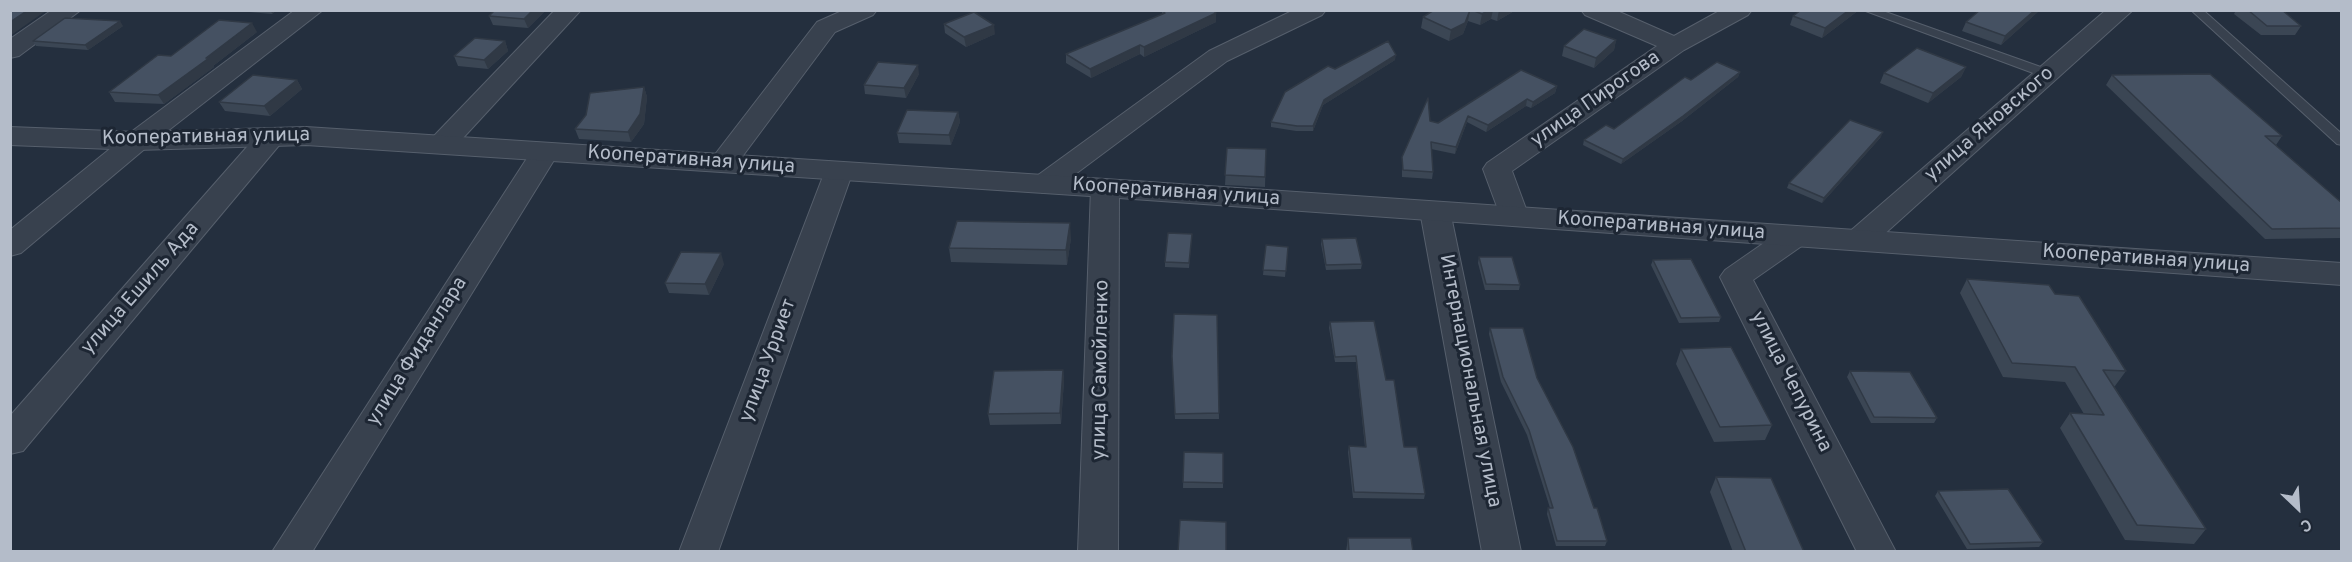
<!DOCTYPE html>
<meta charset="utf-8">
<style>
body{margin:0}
#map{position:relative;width:2352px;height:562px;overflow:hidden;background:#242f3e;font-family:Overpass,sans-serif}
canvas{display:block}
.frame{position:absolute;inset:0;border:12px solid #b4bcc9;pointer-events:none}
.north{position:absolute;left:2268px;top:478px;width:60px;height:60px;-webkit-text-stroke:4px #1d2633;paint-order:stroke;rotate:155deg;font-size:16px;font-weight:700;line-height:24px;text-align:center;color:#b4bcc9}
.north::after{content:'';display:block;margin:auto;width:21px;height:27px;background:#b4bcc9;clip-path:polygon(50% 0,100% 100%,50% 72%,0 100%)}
</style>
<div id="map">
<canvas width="2352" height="562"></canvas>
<div class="frame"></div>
<div class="north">С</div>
</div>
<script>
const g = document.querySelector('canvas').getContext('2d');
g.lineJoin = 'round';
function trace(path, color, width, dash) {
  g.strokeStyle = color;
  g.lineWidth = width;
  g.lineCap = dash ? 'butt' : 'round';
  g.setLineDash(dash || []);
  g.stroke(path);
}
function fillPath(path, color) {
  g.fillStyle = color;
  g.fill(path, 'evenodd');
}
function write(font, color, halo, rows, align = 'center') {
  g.font = font + ' Overpass,sans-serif';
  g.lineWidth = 6;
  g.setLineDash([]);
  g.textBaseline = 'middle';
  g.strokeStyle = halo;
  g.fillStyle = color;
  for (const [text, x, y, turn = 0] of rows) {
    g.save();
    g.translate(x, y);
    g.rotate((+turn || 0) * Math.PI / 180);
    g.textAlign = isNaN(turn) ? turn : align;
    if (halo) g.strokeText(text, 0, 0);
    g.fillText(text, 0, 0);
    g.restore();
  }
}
const service = new Path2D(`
 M1863 10H1880L2052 71 2054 74 2052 77H2044Z
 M2191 10H2203L2342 134V145L2337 144Z`);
const minor = new Path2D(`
 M52 10H81L19 56 10 58V39Z
 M295 10H323L147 147 21 253 10 256V230L127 135Z
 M555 10H581L451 151 441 153 431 151 427 145 431 139Z
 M844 10H877L873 15 835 32 733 169 723 171 713 169 709 163 713 157 817 22Z
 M1294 10H1326L1322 15 1227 61 1054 190 1044 193 1034 190 1030 184 1034 178 1209 51Z
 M1581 10H1615L1674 36 1721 10H1752L1748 15 1684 50 1512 171 1529 217 1525 223 1514 226 1503 223 1483 169 1487 163 1657 46 1585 15Z
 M2106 10H2133L1870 247 1859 250 1848 247 1844 240 1848 233Z
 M271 129 281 131 285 137 281 143 23 451 10 454V416L261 131Z
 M545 144 555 146 559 152 312 552H272L531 152 535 146Z
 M839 162 849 165 853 171 718 552H679L825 171 829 165Z
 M1105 179 1115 182 1119 188 1118 552H1078L1091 188 1095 182Z
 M1435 202 1445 205 1450 211 1521 552H1482L1420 211 1425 205Z
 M1795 226 1806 229 1810 236 1806 243 1753 280 1896 552H1857L1720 277 1725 270 1784 229Z`);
const tertiary = new Path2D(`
 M10 127 137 132 306 127 1105 179 2342 263V285L1105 197 306 145 137 150 10 145Z`);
trace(service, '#565f6c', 2);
trace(minor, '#565f6c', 2);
trace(tertiary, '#565f6c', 2);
fillPath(service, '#38414e');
fillPath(minor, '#38414e');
fillPath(tertiary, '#38414e');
fillPath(new Path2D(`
 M226 10H277L272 14Z
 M495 10H546L528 28 493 25 489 16Z
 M1434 10H1516L1497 21 1491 19 1480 25 1468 21 1463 34 1449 41 1421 28 1423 17Z
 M1859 10 1822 38 1790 25 1793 16Z
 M1980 10H2040L2001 45 1962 31 1966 22Z
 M2236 10H2282L2301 26 2295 35H2261L2234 14Z
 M1162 11 1216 22 1144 57 1140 54 1091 78 1066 63V54L1162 14Z
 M944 24 995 34 966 47 945 33Z
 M123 26 88 50 36 46 33 41Z
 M257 32 213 66 214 67 164 104 115 102 109 92 171 56Z
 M1616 40 1614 50 1594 68 1562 56 1564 46Z
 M505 41 508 51 488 69 458 66 454 56Z
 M1395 60 1323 105 1313 131H1296L1271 127V122L1335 69Z
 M1966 67 1961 77 1928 103 1880 83 1884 73Z
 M1740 72 1738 77 1682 121 1621 164 1583 145 1584 140 1614 129 1691 80Z
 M919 74 906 98 865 94 864 85Z
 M2112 75 2282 136 2276 145 2342 203V238L2265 239 2106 85Z
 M297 80 302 89 270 116 225 111 219 102Z
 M1557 86 1555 93 1531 108 1526 106 1486 132 1467 122 1455 154 1431 149 1433 172 1432 179 1402 177V157L1430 121 1438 123Z
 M644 87 647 97 644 124 631 142 579 139 575 129Z
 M958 112 960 122 951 145 899 143 897 133Z
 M1881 137 1822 203 1787 188 1789 183Z
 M1227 148 1266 149 1265 187 1225 185Z
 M1192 234 1189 268 1165 267V262Z
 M1071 238 1067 265 951 262 949 248Z
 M1322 239 1362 264 1361 269 1326 270 1321 244Z
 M1266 245 1288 247 1285 277 1263 275Z
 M1479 257 1520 285 1519 290H1485L1478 263Z
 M1653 260 1721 317 1719 322 1679 323 1651 265Z
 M724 264 709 295 669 293 665 283Z
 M1967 279 2055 294 2126 371 2115 386H2114L2206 529 2194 544 2125 540 2060 428 2070 413 2084 414 2065 382 2003 377 1960 293Z
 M1217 315 1219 419H1175L1172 362Z
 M1330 322 1386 380 1404 447 1425 494 1424 499 1353 498 1348 452 1349 446 1365 447 1356 362H1335L1329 328Z
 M1490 328 1537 378 1594 508 1607 541 1605 546H1556L1547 514 1548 508H1550L1527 435 1501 382 1489 334Z
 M1681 349 1772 425 1765 440 1714 442 1676 364Z
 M1063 370 1064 380 1061 424 990 425 988 414Z
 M1850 371 1937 418 1934 423H1871L1847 377Z
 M1184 452 1223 453V488H1183Z
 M1716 477 1804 552H1733L1710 492Z
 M1938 491 2043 542 2039 547 1967 549 1935 496Z
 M1348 538 1413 552H1346Z`), '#3b4654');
fillPath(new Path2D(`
 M28 10H47L10 36V22Z
 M271 10H277L272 14Z
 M533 10H546L528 28 524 19Z
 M1470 10 1468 21 1463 34 1449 41 1451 30Z
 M1488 10H1493L1491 19 1480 25 1482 14Z
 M1499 10H1516L1497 21Z
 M1849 10H1859L1822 38 1825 28Z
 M2035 10H2040L2001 45 2005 36Z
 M1216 13V22L1144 57V47Z
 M120 21 123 26 88 50 85 45Z
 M252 23 257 32 213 66 214 67 164 104 158 95Z
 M994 25 995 34 966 47 964 37Z
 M1616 40 1614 50 1594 68 1596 58Z
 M505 41 508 51 488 69 484 60Z
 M1140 45V54L1091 78 1090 69Z
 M1396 55 1395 60 1323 105 1313 131V126L1324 100Z
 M918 65 919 74 906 98 904 88Z
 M1966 67 1961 77 1928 103 1933 93Z
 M1740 72 1738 77 1682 121 1621 164 1623 159Z
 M297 80 302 89 270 116 264 106Z
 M1557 86 1555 93 1531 108 1533 102Z
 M644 87 647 97 644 124 631 142 628 132Z
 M1527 99 1526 106 1486 132 1488 125Z
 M958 112 960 122 951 145 949 135Z
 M1468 116 1467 122 1455 154 1456 147Z
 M1883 132 1881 137 1822 203 1824 198Z
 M1070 223 1071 238 1067 265 1066 250Z
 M721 253 724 264 709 295 705 284Z
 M1063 370 1064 380 1061 424 1060 413Z`), '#303945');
const building = new Path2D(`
 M10 10H28L10 22Z
 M495 10H533L524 19 489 16Z
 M1163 10H1212L1216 13 1144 47 1140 45 1090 69 1066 54 1165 13 1162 11Z
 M1434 10H1470L1465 23 1451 30 1423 17Z
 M1472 10H1488L1482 14Z
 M1801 10H1849L1825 28 1793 16Z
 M1980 10H2035L2005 36 1966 22Z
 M2248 10H2282L2301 26H2267Z
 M974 12 994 25 964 37 944 24Z
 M65 18 120 21 85 45 33 41Z
 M219 20 252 23 206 58H209L158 95 109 92 158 55 171 56Z
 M1584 29 1616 40 1596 58 1564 46Z
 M475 38 505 41 484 60 454 56Z
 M1388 41 1396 55 1324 100 1313 126H1297L1271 122 1285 92 1328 66 1335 69Z
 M1917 48 1966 67 1933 93 1884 73Z
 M878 62 918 65 904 88 864 85Z
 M1717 62 1740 72 1683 116 1623 159 1584 140 1606 125 1614 129 1685 77 1691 80Z
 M1521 70 1557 86 1533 102 1527 99 1488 125 1468 116 1456 147 1431 142 1433 172 1403 170 1402 157 1428 98 1430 121 1438 123Z
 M2210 74 2282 136H2265L2342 203V228L2272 229 2112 75Z
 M253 75 297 80 264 106 219 102Z
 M644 87 640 114 628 132 575 129 586 115 590 93Z
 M907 110 958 112 949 135 897 133Z
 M1850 120 1883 132 1824 198 1789 183Z
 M1227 148 1266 149 1265 177 1225 175Z
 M957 221 1070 223 1066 250 949 248Z
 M1168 233 1192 234 1189 263 1165 262Z
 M1356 238 1362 264 1326 265 1322 239Z
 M1266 245 1288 247 1286 271 1263 270Z
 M681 252 721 253 705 284 665 283Z
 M1479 257H1512L1520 285 1486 284Z
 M1691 259 1721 317 1681 318 1653 260Z
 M1967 279 2049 285 2055 294 2079 296 2126 371 2103 370 2206 529 2137 525 2070 413 2104 415 2075 367 2012 363Z
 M1174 314 1217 315 1219 413 1175 414 1172 356Z
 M1374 321 1386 380H1394L1404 447H1417L1425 494 1354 492 1349 446 1366 447 1356 356 1335 357 1330 322Z
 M1490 328H1523L1537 378 1573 447 1594 508H1597L1607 541H1557L1548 508H1553L1529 430 1503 377Z
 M1731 347 1772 425 1720 427 1681 349Z
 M1063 370 1060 413 988 414 994 371Z
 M1850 371 1910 372 1937 418 1874 417Z
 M1184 452 1223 453V483L1183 482Z
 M1716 477 1771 478 1804 552H1746Z
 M2008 489 2043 542 1970 544 1938 491Z
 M1180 520 1226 522V552H1178Z
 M1348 538H1411L1413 552H1349Z`);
fillPath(building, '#455162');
trace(building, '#303945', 1.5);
write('20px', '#b4bcc9', '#1d2633', [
 ["улица Пирогова",1596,100,-35],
 ["улица Яновского",1990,125,-41],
 ["Кооперативная улица",206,138,-1],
 ["Кооперативная улица",691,161,4],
 ["Кооперативная улица",1176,193,4],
 ["Кооперативная улица",1661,227,4],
 ["Кооперативная улица",2146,260,4],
 ["улица Ешиль Ада",141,289,-49],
 ["улица Фиданлара",418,352,-58],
 ["улица Урриет",769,361,-70],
 ["улица Самойленко",1102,370,-89],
 ["Интернациональная улица",1469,381,79],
 ["улица Чепурина",1790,382,63]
]);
</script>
